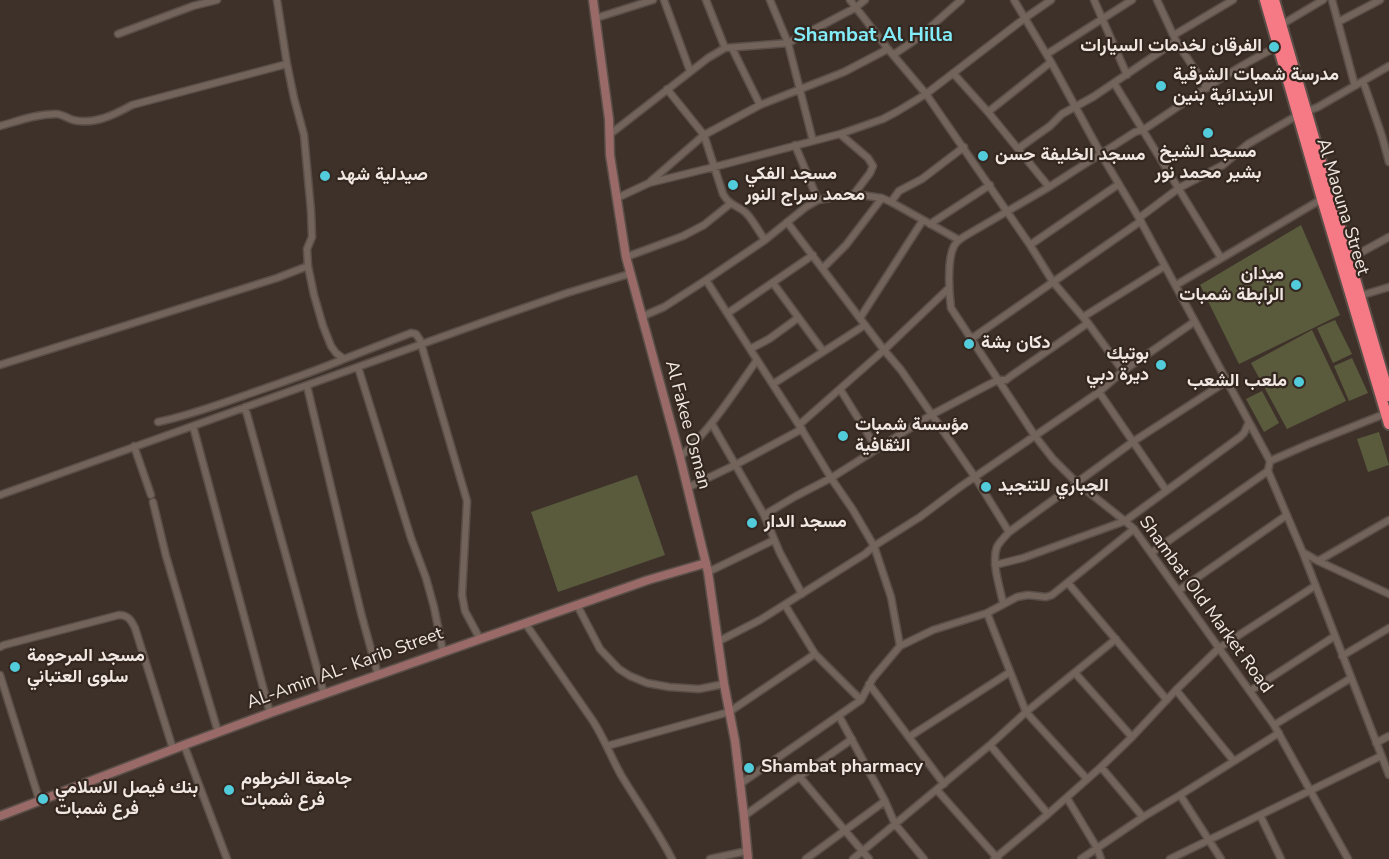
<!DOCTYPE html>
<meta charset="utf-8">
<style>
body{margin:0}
canvas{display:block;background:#3e312a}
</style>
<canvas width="1389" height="859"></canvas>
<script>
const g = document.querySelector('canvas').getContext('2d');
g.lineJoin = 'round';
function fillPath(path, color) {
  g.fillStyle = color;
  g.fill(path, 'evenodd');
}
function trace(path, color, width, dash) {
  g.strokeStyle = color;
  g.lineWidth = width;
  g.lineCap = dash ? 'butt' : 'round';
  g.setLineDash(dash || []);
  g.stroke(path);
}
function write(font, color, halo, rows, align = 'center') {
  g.font = font + ' "Nunito Sans",Vazirmatn,sans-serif';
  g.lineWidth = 4.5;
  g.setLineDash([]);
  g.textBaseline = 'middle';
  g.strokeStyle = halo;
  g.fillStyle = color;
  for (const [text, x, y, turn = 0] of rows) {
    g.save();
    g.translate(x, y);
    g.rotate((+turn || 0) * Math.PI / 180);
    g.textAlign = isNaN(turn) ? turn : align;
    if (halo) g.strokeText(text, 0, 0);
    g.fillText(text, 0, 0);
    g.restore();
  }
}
fillPath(new Path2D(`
 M1301 225 1340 315 1239 364 1200 285Z
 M1335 320 1352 354 1333 363 1317 328Z
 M1312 330 1346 401 1287 429 1251 363Z
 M1352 358 1368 393 1349 401 1334 366Z
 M1262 391 1279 423 1264 432 1246 399Z
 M1379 432 1389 465 1368 472 1357 439Z
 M637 475 665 555 558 592 531 512Z`), '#595b3c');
const street = new Path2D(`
 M277 0 287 64 294 98 304 135 311 211 312 237 307 249 308 266 314 295 323 326 331 346 336 353 344 359 411 333 416 334 420 340 467 501 462 595 465 611 480 639
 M664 0 690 71
 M706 0 725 48
 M770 0 788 43 813 141
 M850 0 888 49 926 94 1030 245 1053 282 1088 323 1123 371
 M1014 0 1051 62 1101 154 1139 218 1249 422 1244 433 1240 437 1125 521 1134 529 1151 553 1274 725 1348 859
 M1094 0 1127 75
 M1157 0 1176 41 1207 88
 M1332 0 1355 86
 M596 18 653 0
 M1338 22 1380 0
 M1281 25 1323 0
 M118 34 193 6 217 0
 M1174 35 1233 0
 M732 48 760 105
 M1047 54 1132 0
 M893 55 918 38 961 0
 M953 73 988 112 1049 187
 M1363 81 1382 136 1389 162
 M1114 83 1221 258
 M667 89 704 135 723 194C730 206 735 204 745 212 752 218 759 232 765 240
 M988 112 1051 62
 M0 126C18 121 36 114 56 114 62 114 67 118 73 120 94 125 114 115 132 105L287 64
 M840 134 868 158 873 166 870 173 854 194
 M609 135 708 58 725 48 788 43 855 8 865 0
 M795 145 818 200
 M1019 148 1050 126 1062 114 1093 97 1176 41
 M651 181 704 135 760 105 844 72 888 49
 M617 198 649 183 714 167 840 134 883 119 898 111 926 94 1025 18 1051 0
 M891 202 899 191 922 179 964 147
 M1139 218 1179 188 1223 165 1248 144 1298 115 1318 107 1389 66
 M787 222 884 350 901 370 975 477 1009 532
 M930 224 990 185
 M1030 245 1119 184
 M626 257 683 236 704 225 730 204
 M1349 259 1389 237
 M823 268 846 245 882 198
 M706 280 750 349 799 425 831 478 853 510 874 546 891 597 900 646
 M773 283 823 351
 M1176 285 1322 199
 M1359 296 1389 287
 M728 313 813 255
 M641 317 664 307 706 280 765 240 806 207 818 200 854 194 882 198 891 202 959 240
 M1083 317 1165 266
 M860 318 923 220
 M971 339 1141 221
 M750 349 769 339 798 318
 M0 365 277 278 308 266
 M358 367 411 538 426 578 434 607 443 652
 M773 384 865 325
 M307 386 361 613 378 675
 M840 389 877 449
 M1099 392 1166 490
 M245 407 324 694
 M158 422C187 416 215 406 243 396 277 384 311 373 344 359
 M1249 422 1270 461 1268 471 1303 553 1389 775
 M712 424 764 515 780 553 802 594
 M799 425 884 350 949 288
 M193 426 270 713
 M134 446 151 495
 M680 457C711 429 733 394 757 360
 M1270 461 1309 444 1387 413
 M687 488 735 465 802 429
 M0 495 489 320 567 293 629 274
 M153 502 166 556 218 732
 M764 515 796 496 831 478 931 415 986 386 998 380H1006L1011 376 1088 323
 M1125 521 1077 483 1053 459 1035 436 951 308C949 293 947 259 954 246 957 241 960 239 965 236L1049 187 1135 132 1143 130C1187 101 1231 69 1279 46
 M1151 553 1268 471
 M1304 553 1318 561 1389 520
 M1318 561 1389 594
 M995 565 1023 558 1125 521
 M708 572 774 540
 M1068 583 1167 700
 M1178 591 1287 515
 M1003 603C1000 587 991 562 997 547 1000 541 1005 537 1009 532L1134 441 1227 381
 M577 605 600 649 619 669 630 676 647 683 669 687 699 689 724 684
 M785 605 815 654 861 700
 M987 613 1026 712 1087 779
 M525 623 593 721C604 738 611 757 621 775 638 803 657 830 672 859
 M719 641 760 620 865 554 874 546 920 517 960 487 1099 392 1123 371 1194 322
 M0 647 4 645 119 615C128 615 131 620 135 628L173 749
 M1342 656 1389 628
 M1075 673 1132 737
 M0 675 40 802
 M869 684 944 784
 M1176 690 1233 760
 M1250 691 1335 636
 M839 716 885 801 895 824 924 859
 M1274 725 1351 678
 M909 737 1010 672
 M1376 743 1389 736
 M184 745 227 859
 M990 745 1048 814
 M607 746 729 712 815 654
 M1101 767 1143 817
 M799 776 869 859
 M740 784 861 700 873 678 900 646 933 630 987 613 1017 597 1028 595 1046 597 1052 595 1134 529
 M937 790 998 859
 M1180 795 1221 859
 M1067 798 1097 848 1101 859
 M1260 815 1281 859
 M744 816 852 739
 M710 859 747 851
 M806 859 885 801
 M853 859 990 745 1026 712 1116 639
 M994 859 1048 814 1101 767 1132 737 1176 690 1219 648 1315 586
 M1081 859 1143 817 1180 795 1279 733
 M1170 859 1381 756`);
const secondary = new Path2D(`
 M593 0 609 119 610 155 626 257 680 457 708 572 724 684 735 741 744 816 748 859
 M0 816 184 745 270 713 648 580 706 563`);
const highway = new Path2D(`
 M1265 0 1322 199 1389 424
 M1274 0 1389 396`);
trace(street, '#5a4f48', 9);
trace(secondary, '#5a4f48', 11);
trace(highway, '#5a4f48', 14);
trace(street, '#72635b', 6);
trace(secondary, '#996a68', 8);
trace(highway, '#f57a85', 10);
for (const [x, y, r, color] of [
 [1274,47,6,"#52cbda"],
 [1161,86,6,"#52cbda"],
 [1208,133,6,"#52cbda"],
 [983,156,6,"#52cbda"],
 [325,176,6,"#52cbda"],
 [733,185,6,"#52cbda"],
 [1296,285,6,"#52cbda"],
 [969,344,6,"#52cbda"],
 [1161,365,6,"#52cbda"],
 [1299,382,6,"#52cbda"],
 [843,436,6,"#52cbda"],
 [986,487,6,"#52cbda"],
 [752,523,6,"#52cbda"],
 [15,667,6,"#52cbda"],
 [749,768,6,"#52cbda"],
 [229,790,6,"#52cbda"],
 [43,799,6,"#52cbda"]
]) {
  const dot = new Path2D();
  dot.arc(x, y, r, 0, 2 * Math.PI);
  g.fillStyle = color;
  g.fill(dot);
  trace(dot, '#342720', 2);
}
write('bold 18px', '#f1e8e3', '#342720', [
 ["الفرقان لخدمات السيارات",1262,47,"right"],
 ["مدرسة شمبات الشرقية",1173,76],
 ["الابتدائية بنين",1173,97],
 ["مسجد الشيخ",1208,153,"center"],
 ["بشير محمد نور",1208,174,"center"],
 ["مسجد الخليفة حسن",995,156],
 ["مسجد الفكي",745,175],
 ["محمد سراج النور",745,196],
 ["صيدلية شهد",337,176],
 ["ميدان",1284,275,"right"],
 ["الرابطة شمبات",1284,296,"right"],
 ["دكان بشة",981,344],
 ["بوتيك",1149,355,"right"],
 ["ديرة دبي",1149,376,"right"],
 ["ملعب الشعب",1287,382,"right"],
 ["مؤسسة شمبات",855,426],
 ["الثقافية",855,447],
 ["الجباري للتنجيد",998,487],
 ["مسجد الدار",764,523],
 ["مسجد المرحومة",27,657],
 ["سلوى العتباني",27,678],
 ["Shambat pharmacy",761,768],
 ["جامعة الخرطوم",241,780],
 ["فرع شمبات",241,801],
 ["بنك فيصل الاسلامي",55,789],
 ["فرع شمبات",55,810]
], 'left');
write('18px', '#f1e8e3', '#342720', [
 ["Al Maouna Street",1342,207,73],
 ["Al Fakee Osman",687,425,75],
 ["Shambat Old Market Road",1205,605,54],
 ["AL-Amin AL- Karib Street",345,669,-20]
]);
write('bold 20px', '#82ecf9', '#342720', [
 ["Shambat Al Hilla",873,36]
]);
</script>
